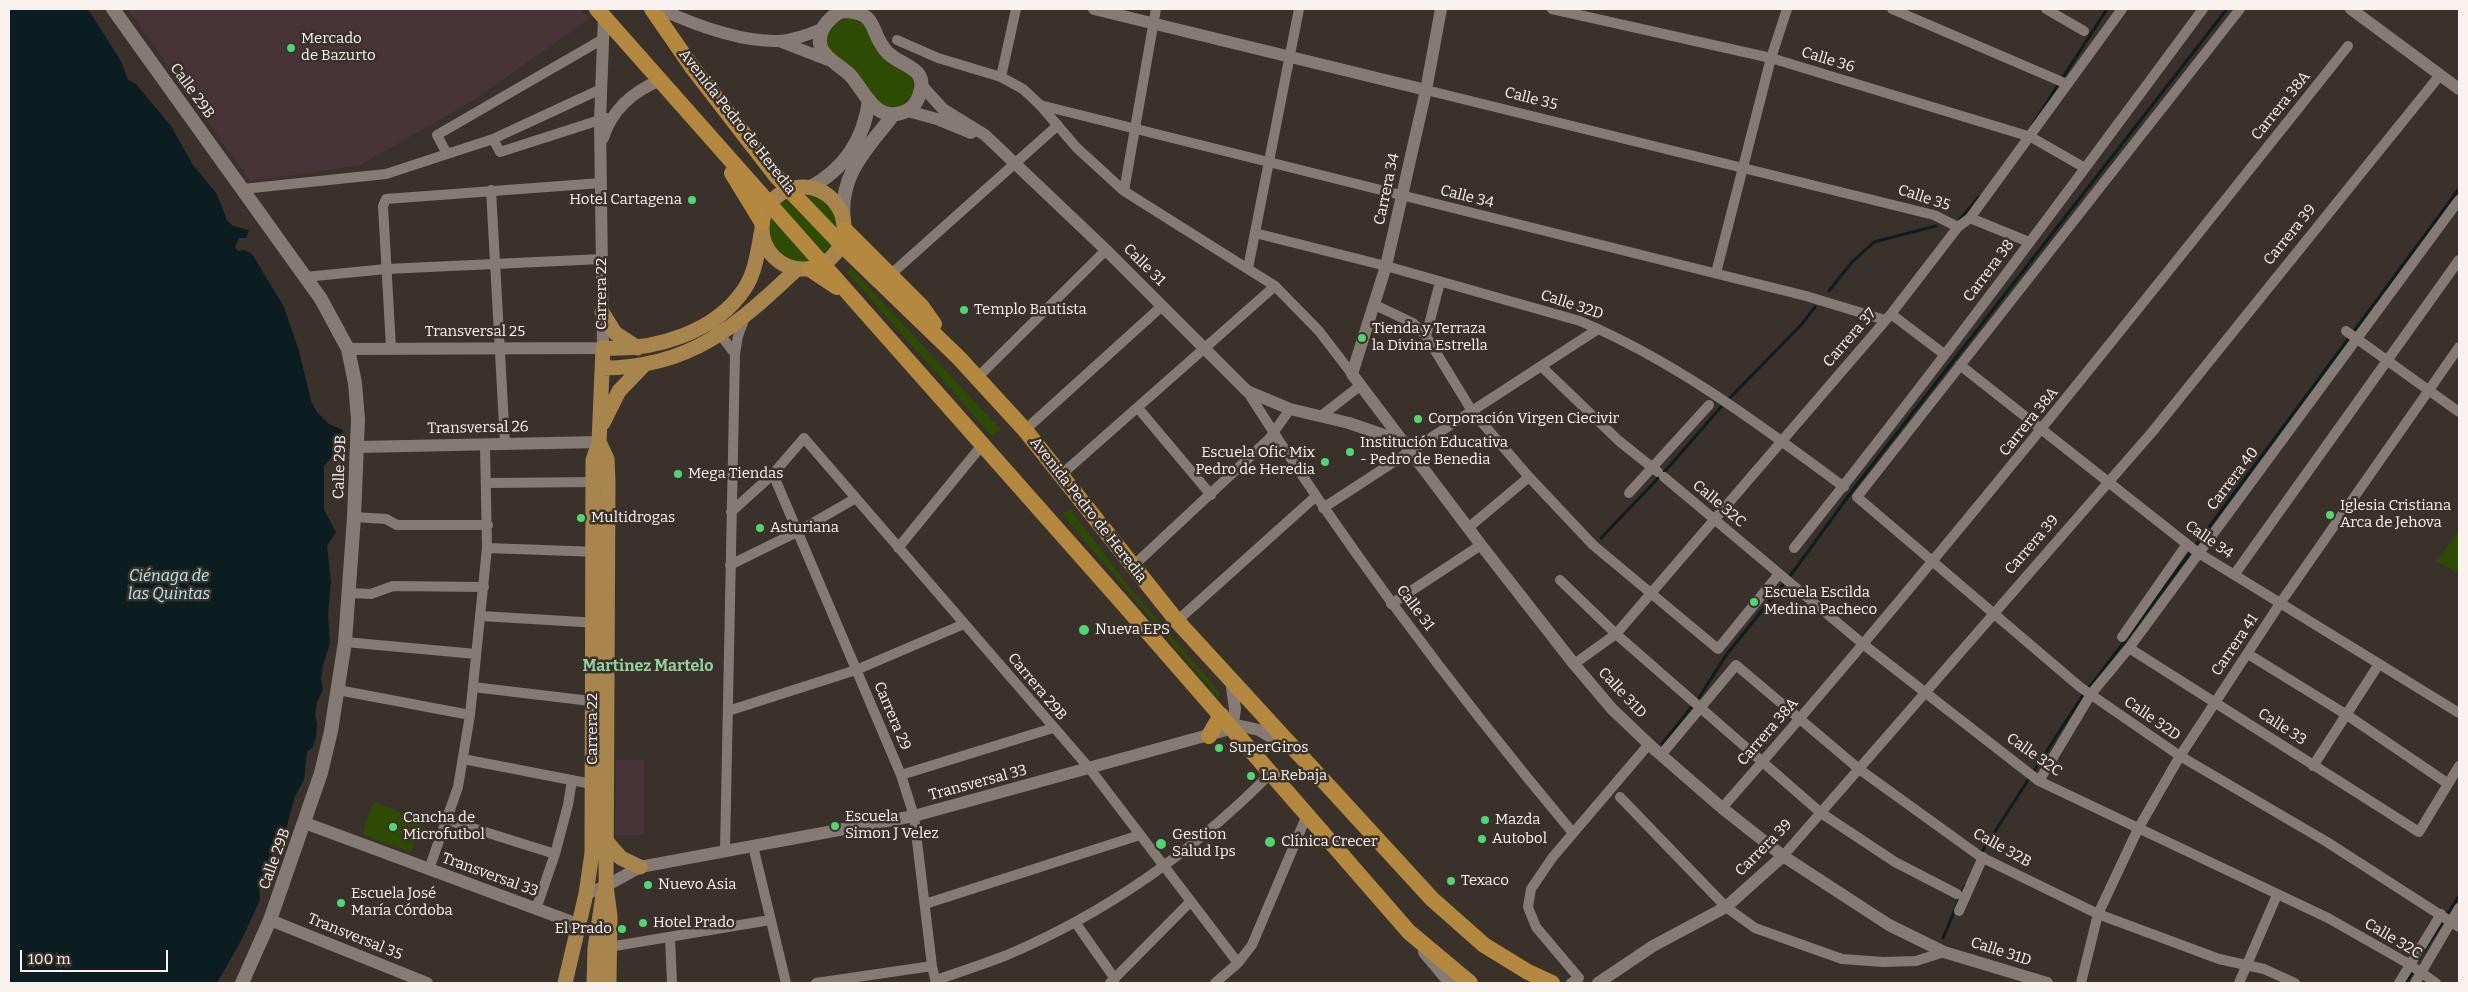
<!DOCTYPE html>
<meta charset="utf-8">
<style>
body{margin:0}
#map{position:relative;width:2468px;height:992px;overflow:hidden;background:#3a312a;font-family:Bitter,serif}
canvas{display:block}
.frame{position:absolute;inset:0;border:10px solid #f9f2ee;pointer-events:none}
.scale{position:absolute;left:20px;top:950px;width:148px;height:22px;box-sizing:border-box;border:2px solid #f9f2ee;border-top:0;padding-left:6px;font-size:15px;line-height:18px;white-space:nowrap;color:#f9f2ee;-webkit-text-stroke:4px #3a312a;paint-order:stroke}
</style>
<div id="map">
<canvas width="2468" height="992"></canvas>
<div class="frame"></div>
<div class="scale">100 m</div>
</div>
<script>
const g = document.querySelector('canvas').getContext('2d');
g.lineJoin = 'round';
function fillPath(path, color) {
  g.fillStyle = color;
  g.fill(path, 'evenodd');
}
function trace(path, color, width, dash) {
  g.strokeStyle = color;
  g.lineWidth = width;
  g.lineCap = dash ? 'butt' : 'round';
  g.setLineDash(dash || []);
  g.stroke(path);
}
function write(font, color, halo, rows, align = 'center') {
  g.font = font + ' Bitter,serif';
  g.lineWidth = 5;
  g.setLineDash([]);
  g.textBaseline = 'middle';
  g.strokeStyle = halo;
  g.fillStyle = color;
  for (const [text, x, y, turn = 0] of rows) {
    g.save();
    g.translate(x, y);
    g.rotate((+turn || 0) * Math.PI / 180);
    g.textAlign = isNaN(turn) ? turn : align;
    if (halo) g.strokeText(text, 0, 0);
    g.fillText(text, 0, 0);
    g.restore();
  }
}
fillPath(new Path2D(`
 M128 9H580L589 19 471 102 360 165 250 181Z
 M616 760H644V835H615Z`), '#483438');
fillPath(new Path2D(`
 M852 18C873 27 866 37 878 52 887 62 901 65 909 74 923 92 901 116 882 104 866 95 842 65 828 50 823 31 832 20 852 18Z
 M769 229a34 34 0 1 1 68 0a34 34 0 1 1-68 0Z
 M851 268 1000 429 992 436 847 272Z
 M1070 509 1133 592 1221 694 1218 697 1063 515Z
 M2459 530V574L2437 561Z
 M374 802 423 821 411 852 362 834Z`), '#2d4b03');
fillPath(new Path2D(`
 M9 9H88L121 61 128 80 136 84 171 126 193 165 217 194 227 220 233 226 249 230 246 238H239L235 247 238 251 245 250 252 254 284 307 299 351 311 401 317 412 329 424 343 430 342 445 324 466V510L336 532 327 546 331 582 328 613 330 643 323 666 321 679 323 690 317 702 315 715 317 724 316 736 313 747 307 752 304 780 295 796 283 841 274 850 259 887 260 900 242 939 217 983H9Z`), '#0b1d21');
trace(new Path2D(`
 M2033 124 2107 9
 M1960 219 1979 197
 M1829 291 1852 262 1874 242 1936 226
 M1601 538 1666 470 1720 408 1801 325 1815 307
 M1662 744 1698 699 1727 654 1793 572 1852 491 2227 9
 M1981 853 2081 698 2125 641 2459 189
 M1943 938 1965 886
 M2419 959 2459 896
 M2406 983 2414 969`), '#0b1d21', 3);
trace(new Path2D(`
 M1552 9 1771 58 2031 137 2085 168
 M1892 9 2067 84
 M2046 9 2084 31
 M2240 9 1857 497 2080 687 2180 756 2327 842 2459 927
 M897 40 938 58 1001 77 1023 89 1040 105 1077 148 1124 191 1275 286 1319 331 1352 374
 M1001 77 1016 9
 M1426 90 1934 215 1958 227
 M1040 105 1806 296 1885 320
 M493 139 500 152 606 118
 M447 154 437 135 603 39
 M243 189 386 174 493 139 601 89
 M491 190 505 443
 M1124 191 1156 9
 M1970 218 2029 242
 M1255 233 1386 266 1580 321C1677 362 1760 425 1844 487
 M1248 268 1299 9
 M1716 273 1771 58 1787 9
 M890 275 1058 125
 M305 277 386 269 602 259
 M1375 305 1413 323 1426 336 1472 411 1529 477 1593 545 1718 649 1779 574
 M1891 314 1944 354
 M716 329 735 354
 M2346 331 2459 412
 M1426 336 1440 282
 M391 348 383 206 386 199 601 183
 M1960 365 2197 552 2459 713
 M1542 367 1619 441 1658 472
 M977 378 1106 250
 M1247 391C1345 546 1455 692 1573 833
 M1138 408 1211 495
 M1321 416 1361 385
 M1025 430 1162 306
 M773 474 901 775 914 816 932 966 936 983
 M1062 474 1275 286
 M1664 477 1863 644 2039 781 2328 918 2409 964 2436 983
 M487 483 598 482
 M1629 493 1709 405
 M1323 508 1598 329
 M731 512 773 474 804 438 1090 769 1238 963
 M354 517 386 519 397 525H488
 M1468 528 1529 477
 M487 548 599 552
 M898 548 983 444
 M1794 548C1935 372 2069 190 2203 9
 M730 565 797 532 856 498
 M1132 567 1269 439 1290 409
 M2234 575 2459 260
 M1560 580 1616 634 1821 813 1895 862 1957 894
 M348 593 371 594 393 586 484 587
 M1391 604 1481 545
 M481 616 599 623
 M1177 621 1315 497
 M2122 637 2187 544
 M345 642 476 654
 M2129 648 2419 832 2459 766
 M2248 654 2347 715 2447 783
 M1574 664 1616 634 1891 314 1958 227 1970 218 2122 9
 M473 687 599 702
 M338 690 470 715
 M728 711 856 670 964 624
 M1661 755 1736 665 1859 769 1981 857 2098 914 2219 959 2264 969 2295 983
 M463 759 597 785
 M2313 766 2379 664
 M901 775 1053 728
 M2039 781 2091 694 2129 648 2459 200
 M1620 797 1726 907 1755 928 1842 959 1883 962 1916 961 1944 952
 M1722 808C1939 561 2143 303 2348 46
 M447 820 555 854 568 805 572 780
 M753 846 786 983
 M725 851 735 354 738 336 745 317
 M1783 856 2153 431 2440 75
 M429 869 458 787 470 715 487 548 485 444
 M925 904 1140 835
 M536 909 555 854
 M1959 911 1983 857
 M1075 922 1115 979
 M670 937 672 983
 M609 947 770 920
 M936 980C960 972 984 964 1007 955 1106 913 1196 849 1271 773
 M816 983 932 966
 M1110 983 1191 901
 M1215 983 1238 963 1252 945 1307 815
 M1571 983 1579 978 1536 927 1528 907 1531 889 1552 858 1649 744
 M2081 983 2098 914 2138 829 2180 756 2281 602 2459 347
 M2239 983 2277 895
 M2399 983 2441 914
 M2415 983 2459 908`), '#867b74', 10);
trace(new Path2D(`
 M660 9C695 25 739 42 779 41 794 40 810 34 824 28
 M1094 9 1426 90
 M1441 9 1426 90 1386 266 1352 374 1481 545 1574 664 1612 709 1653 748 1722 808 1783 856 1889 925 1944 952 2047 983
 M2351 9 2459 89
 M779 41 828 60
 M922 86 943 109 985 135 1106 250 1247 391 1290 409 1349 423 1404 442
 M908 111 937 119 971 133
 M603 138C612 110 633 91 661 80
 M348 349 603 348 600 120 604 17
 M357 447 599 442
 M1231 680 1235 709 1232 730
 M305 823 580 925
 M586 894 606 886 640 867 914 816 1241 726 1259 730 1285 745
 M270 920 427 983
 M1598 983 1653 946 1726 907 1783 856`), '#867b74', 12);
trace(new Path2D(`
 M113 9 321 299 348 349 355 383 358 419 354 517 345 642 331 731 321 773 270 920 242 983
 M842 11C881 11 868 34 888 53 902 67 930 67 919 96 916 105 909 111 901 113 874 121 864 90 850 75 835 61 811 53 823 28 828 20 833 15 842 11Z
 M809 188C845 169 864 140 869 100
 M844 222C838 175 867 149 894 114
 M1425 952 1451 983`), '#867b74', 14);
trace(new Path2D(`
 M762 228a41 41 0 1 1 82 0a41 41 0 1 1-82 0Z
 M602 312 615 333 638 348
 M602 368C691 368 736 326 797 269
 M603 423 619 391 645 364
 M599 442 607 459 608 482 606 886 610 916 609 983
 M607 842 621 858 640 867
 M565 983 586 894 592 853 593 460 599 442 603 348C653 351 716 333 745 288 756 271 758 249 762 229
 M594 983 595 948 603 895`), '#a8854c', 15);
trace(new Path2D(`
 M597 9 1119 599 1409 932 1470 983
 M652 9 692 67 777 177 842 245 959 358 1025 430 1177 621 1432 899 1484 945 1528 972 1552 983
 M732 173 762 222
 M845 230 922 307 934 324
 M810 269 837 287
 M1209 736 1221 715`), '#b4883f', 16);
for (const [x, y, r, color] of [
 [291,48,5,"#52d673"],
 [692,200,5,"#52d673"],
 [964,310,5,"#52d673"],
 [1362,338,5,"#52d673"],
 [1418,419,5,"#52d673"],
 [1350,452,5,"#52d673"],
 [1325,462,5,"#52d673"],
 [678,474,5,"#52d673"],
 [2330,515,5,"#52d673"],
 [581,518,5,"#52d673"],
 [760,528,5,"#52d673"],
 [1754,602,5,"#52d673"],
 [1084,630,6,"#52d673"],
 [1219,748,5,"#52d673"],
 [1251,776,5,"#52d673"],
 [1485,820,5,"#52d673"],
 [835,826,5,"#52d673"],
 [393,827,5,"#52d673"],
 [1482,839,5,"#52d673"],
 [1270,842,6,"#52d673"],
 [1161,844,6,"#52d673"],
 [1451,881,5,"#52d673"],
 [648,885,5,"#52d673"],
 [341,903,5,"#52d673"],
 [643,923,5,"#52d673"],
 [622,929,5,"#52d673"]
]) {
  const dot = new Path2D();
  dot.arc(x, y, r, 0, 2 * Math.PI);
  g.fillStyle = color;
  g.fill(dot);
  trace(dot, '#3a312a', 2);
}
write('15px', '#f9f2ee', '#3a312a', [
 ["Mercado",301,39],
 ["de Bazurto",301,56],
 ["Hotel Cartagena",682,200,"right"],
 ["Templo Bautista",974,310],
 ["Tienda y Terraza",1372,329],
 ["la Divina Estrella",1372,346],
 ["Corporación Virgen Ciecivir",1428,419],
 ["Institución Educativa",1360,443],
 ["- Pedro de Benedia",1360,460],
 ["Escuela Ofic Mix",1315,453,"right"],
 ["Pedro de Heredia",1315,470,"right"],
 ["Mega Tiendas",688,474],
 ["Iglesia Cristiana",2340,506],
 ["Arca de Jehova",2340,523],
 ["Multidrogas",591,518],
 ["Asturiana",770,528],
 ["Escuela Escilda",1764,593],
 ["Medina Pacheco",1764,610],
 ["Nueva EPS",1095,630],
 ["SuperGiros",1229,748],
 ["La Rebaja",1261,776],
 ["Escuela",845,817],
 ["Simon J Velez",845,834],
 ["Cancha de",403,818],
 ["Microfutbol",403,835],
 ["Mazda",1495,820],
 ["Gestion",1172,835],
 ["Salud Ips",1172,852],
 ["Autobol",1492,839],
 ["Clínica Crecer",1281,842],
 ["Texaco",1461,881],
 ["Nuevo Asia",658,885],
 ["Escuela José",351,894],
 ["María Córdoba",351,911],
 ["Hotel Prado",653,923],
 ["El Prado",612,929,"right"]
], 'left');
write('15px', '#f9f2ee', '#3a312a', [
 ["Calle 36",1828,60,17],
 ["Calle 29B",192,91,54],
 ["Calle 35",1531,99,14],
 ["Carrera 38A",2281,106,-51],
 ["Avenida Pedro de Heredia",737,122,52],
 ["Carrera 34",1387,189,-78],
 ["Calle 34",1467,197,14],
 ["Calle 35",1924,198,18],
 ["Carrera 39",2290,235,-51],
 ["Calle 31",1144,265,45],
 ["Carrera 38",1989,271,-53],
 ["Carrera 22",602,294,-90],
 ["Calle 32D",1572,305,18],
 ["Transversal 25",475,332],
 ["Carrera 37",1850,338,-49],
 ["Carrera 38A",2029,422,-51],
 ["Transversal 26",478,428,-1],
 ["Calle 29B",340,467,-88],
 ["Carrera 40",2233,479,-53],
 ["Calle 32C",1719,504,40],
 ["Avenida Pedro de Heredia",1088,510,52],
 ["Calle 34",2209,540,35],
 ["Carrera 39",2032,545,-49],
 ["Calle 31",1415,608,53],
 ["Carrera 41",2235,645,-56],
 ["Carrera 29B",1037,687,50],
 ["Calle 31D",1622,693,47],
 ["Carrera 29",892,716,67],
 ["Calle 32D",2152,719,35],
 ["Calle 33",2282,727,33],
 ["Carrera 22",593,729,-90],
 ["Carrera 38A",1768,732,-49],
 ["Calle 32C",2034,755,35],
 ["Transversal 33",978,783,-15],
 ["Carrera 39",1764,848,-45],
 ["Calle 32B",2002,848,29],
 ["Calle 29B",275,859,-70],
 ["Transversal 33",490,875,20],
 ["Transversal 35",355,937,22],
 ["Calle 32C",2393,939,31],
 ["Calle 31D",2001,952,18]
]);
write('italic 16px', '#b0ebf7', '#3a312a', [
 ["Ciénaga de",169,577],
 ["las Quintas",169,595]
]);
write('bold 16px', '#93d39d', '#3a312a', [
 ["Martinez Martelo",648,667]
]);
</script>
